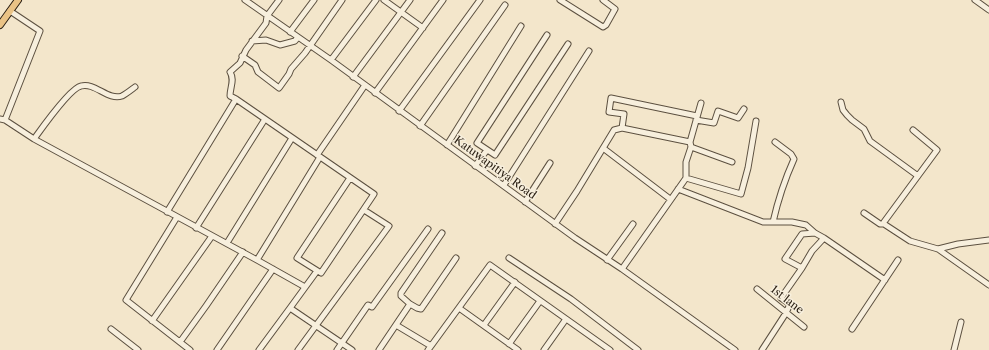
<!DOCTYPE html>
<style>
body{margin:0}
canvas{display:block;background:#f3e6cb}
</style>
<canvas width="989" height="350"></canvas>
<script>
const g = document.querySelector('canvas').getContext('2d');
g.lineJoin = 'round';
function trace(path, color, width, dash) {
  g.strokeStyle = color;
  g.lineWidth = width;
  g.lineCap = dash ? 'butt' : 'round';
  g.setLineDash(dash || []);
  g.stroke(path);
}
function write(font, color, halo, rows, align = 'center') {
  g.font = font + ' "Libre Caslon Text",serif';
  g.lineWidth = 3;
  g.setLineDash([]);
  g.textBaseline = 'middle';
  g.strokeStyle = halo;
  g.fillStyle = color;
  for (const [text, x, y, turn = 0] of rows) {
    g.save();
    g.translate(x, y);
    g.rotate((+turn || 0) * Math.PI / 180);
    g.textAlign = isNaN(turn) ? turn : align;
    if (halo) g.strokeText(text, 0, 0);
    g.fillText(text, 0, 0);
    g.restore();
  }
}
const minor = new Path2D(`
 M245 0 331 60 575 238 622 269 735 350
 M384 0 423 28
 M560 0 603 27 606 25 615 9 603 0
 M975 0 989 10
 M290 32 314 0
 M547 35 477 143 495 155 568 44
 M252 41 266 40 280 45 295 41 298 37
 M242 56 255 65 258 72 279 88 289 74 291 69 305 53 342 0
 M331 60 376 0
 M353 77 410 0
 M375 93 443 0
 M236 99 230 96C230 87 235 80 230 72L240 63 246 50 266 23 267 16 279 0
 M841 102 843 110 847 115 852 120 864 129 870 141 918 176
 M399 111 480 0
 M0 119 5 120 34 139 257 260 305 287
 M5 120 40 31 10 11
 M696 120 714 123 718 111 738 118 744 109
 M420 126 505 5
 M622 128 624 114 609 112 611 98 697 116
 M34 139C42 128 70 88 81 86 95 82 108 101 122 96 126 94 131 90 135 87
 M690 142 701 103
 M447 145 521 26
 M691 147 732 162
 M603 148 670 199
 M317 155 365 85
 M475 166 487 150
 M686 178 741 194 748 168 756 121
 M504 185 589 51
 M678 189 763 222H792L806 225 815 233
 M525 202 550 163
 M167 212 236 99 374 194 321 273 297 258 350 178
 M864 213 880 224H884L910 241 938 249 989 285
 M177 217 126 300 190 350
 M773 222C778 200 785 179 794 159L791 154 775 142
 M555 224 577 191 614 130 622 128 690 142 691 147 686 162V178L622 269
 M884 224V222L937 150 913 130
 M196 228 265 119
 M824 238 885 280
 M227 243 292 138
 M938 249 958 244 989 240
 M509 258 571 299 638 350
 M257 260 320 157
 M607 260 633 224
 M317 271 290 308 352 350
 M757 289 804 327
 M410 304 401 296V293L442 233
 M459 308 518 350
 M152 321 212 236
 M396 325 431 346 428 350
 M484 325 515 282
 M111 329 138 350
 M852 329 898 260
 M180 342 206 306 243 252
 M509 344 540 301
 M431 346 490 265 610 350
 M217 350 273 269
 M259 350 290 308
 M298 350 389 226 364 210
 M337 350 368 305 372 307 428 229
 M379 350 410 304 417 308 421 309 456 258
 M544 350 566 319
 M762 350 786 313 790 304 781 298 802 268 785 259 802 234 815 233 824 238 812 251 802 268
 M954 350 961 322`);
const major = new Path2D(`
 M0 25 18 0`);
trace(minor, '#5c5040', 7);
trace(major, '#291e12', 8);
trace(minor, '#f7efdd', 5);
trace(major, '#eac386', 6);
write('11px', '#291e12', '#f7efdd', [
 ["Katuwapitiya Road",495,168,36],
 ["1st lane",787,300,38]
]);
</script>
